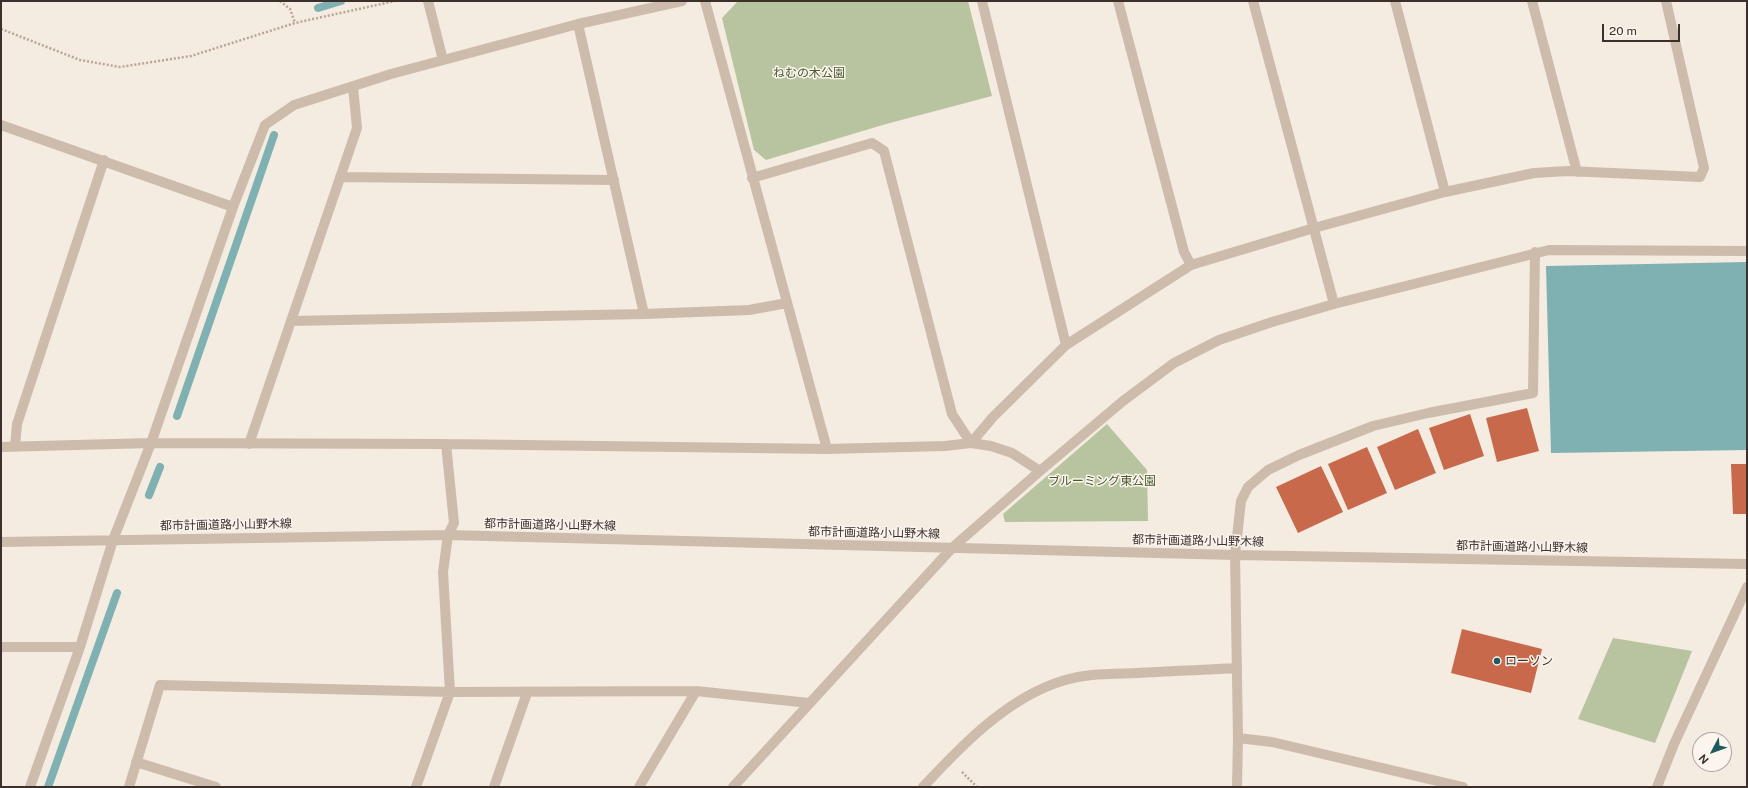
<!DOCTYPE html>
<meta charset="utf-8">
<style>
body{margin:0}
#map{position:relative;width:1748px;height:788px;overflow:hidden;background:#f4ebe1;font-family:"Public Sans",sans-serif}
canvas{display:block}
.frame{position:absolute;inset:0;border:2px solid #3b302b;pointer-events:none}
.north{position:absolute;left:1692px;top:732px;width:40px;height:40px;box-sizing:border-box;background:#fbf5ee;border:1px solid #aea6a0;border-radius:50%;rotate:229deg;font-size:11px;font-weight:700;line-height:16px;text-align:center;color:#3b302b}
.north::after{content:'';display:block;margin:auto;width:14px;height:18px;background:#1f5a5e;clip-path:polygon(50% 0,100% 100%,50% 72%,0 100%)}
.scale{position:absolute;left:1602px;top:24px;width:78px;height:18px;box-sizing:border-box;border:2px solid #3b302b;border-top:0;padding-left:5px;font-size:12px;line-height:14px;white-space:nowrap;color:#3b302b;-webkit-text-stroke:3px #fbf5ee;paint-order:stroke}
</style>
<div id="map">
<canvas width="1748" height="788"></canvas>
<div class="frame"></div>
<div class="north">N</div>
<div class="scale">20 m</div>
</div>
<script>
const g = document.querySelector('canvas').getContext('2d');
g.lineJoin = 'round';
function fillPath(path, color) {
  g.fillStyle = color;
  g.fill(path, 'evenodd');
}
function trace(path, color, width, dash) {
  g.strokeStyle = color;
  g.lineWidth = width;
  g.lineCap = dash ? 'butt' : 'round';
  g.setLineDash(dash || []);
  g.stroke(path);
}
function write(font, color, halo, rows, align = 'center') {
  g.font = font + ' "Public Sans","Noto Sans JP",sans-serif';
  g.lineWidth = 3;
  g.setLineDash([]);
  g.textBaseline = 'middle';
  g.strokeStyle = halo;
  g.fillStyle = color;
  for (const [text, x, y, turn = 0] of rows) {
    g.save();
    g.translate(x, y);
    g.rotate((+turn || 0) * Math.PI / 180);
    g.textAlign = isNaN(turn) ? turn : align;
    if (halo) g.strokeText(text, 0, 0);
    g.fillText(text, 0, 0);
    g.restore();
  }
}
fillPath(new Path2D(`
 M738 1H968L992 96 886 124 766 160 754 150 722 18Z
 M1107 424 1147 470 1148 521 1005 522 1003 514Z
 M1613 638 1692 651 1655 743 1578 719Z`), '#b8c4a0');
fillPath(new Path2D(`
 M1747 262V450L1551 453 1546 266Z`), '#7fb0b2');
trace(new Path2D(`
 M318 8 341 1
 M177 416 274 135
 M149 495 160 467
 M48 787 117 593`), '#7fb0b2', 8);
fillPath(new Path2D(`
 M1527 408 1539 451 1497 462 1486 418Z
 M1470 414 1484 456 1444 470 1429 428Z
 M1418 429 1436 473 1395 490 1377 447Z
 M1367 447 1387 493 1348 510 1328 464Z
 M1731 464H1747V514H1733Z
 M1321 466 1343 512 1298 533 1276 487Z
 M1462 629 1542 649 1531 693 1451 673Z`), '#c8694b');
trace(new Path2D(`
 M280 1 290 9 295 23
 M1 29 80 60 120 67 191 56 295 23 395 1
 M962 772 977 787`), '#b9a596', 2.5, [2, 2]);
trace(new Path2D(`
 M428 1 443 60
 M705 1 827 449
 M982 1 1066 345
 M1118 1 1184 252 1191 265
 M1253 1 1334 304
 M1395 1 1445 192
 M1532 1 1577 172
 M578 24 644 314
 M1 125 233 207
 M340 177 614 180
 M752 178 872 143 884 151 952 414 971 443 993 417 1066 345 1191 265 1314 228 1445 192 1534 173 1568 171 1700 177 1704 168 1666 1
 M291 321 644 314 749 310 787 303
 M249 444 357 128 353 87
 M15 446 17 424 104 160
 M1 447 151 443 446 444 827 449 945 446 971 443 991 446 1012 453 1040 471
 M1 542 448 535 1235 555 1747 564
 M1 647H80
 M696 691 809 703
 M136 762 216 787
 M30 787 80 647 113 540 151 443 233 207 265 125 294 105 391 74 578 24 682 1
 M129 787 160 685 450 692 696 691 639 787
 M416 787 450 692 443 572 448 535 454 523 446 444
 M494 787 527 693
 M733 787 952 548 1040 471 1123 401 1174 363 1219 340 1272 322 1334 304 1549 250 1747 251
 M923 787C961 746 1007 698 1062 681 1086 673 1112 674 1137 673 1170 671 1204 670 1237 668
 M1237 787 1238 738
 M1463 787 1272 742 1238 738 1235 555 1241 501 1248 487 1268 470 1299 455 1373 426 1428 413 1533 393 1535 252
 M1657 787 1674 744 1747 587`), '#cdbbac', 10);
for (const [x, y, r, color] of [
 [1497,661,4,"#1f5a5e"]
]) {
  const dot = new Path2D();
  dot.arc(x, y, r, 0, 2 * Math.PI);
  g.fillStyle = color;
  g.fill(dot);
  trace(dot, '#fbf5ee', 1.5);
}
write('12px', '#4a5a2e', '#fbf5ee', [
 ["ねむの木公園",809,73],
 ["ブルーミング東公園",1102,481]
]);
write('12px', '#3b302b', '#fbf5ee', [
 ["都市計画道路小山野木線",226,525,-1],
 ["都市計画道路小山野木線",550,525,1],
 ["都市計画道路小山野木線",874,533,1],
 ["都市計画道路小山野木線",1198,541,1],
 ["都市計画道路小山野木線",1522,547,1]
]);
write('12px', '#3b302b', '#fbf5ee', [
 ["ローソン",1505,661]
], 'left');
</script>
